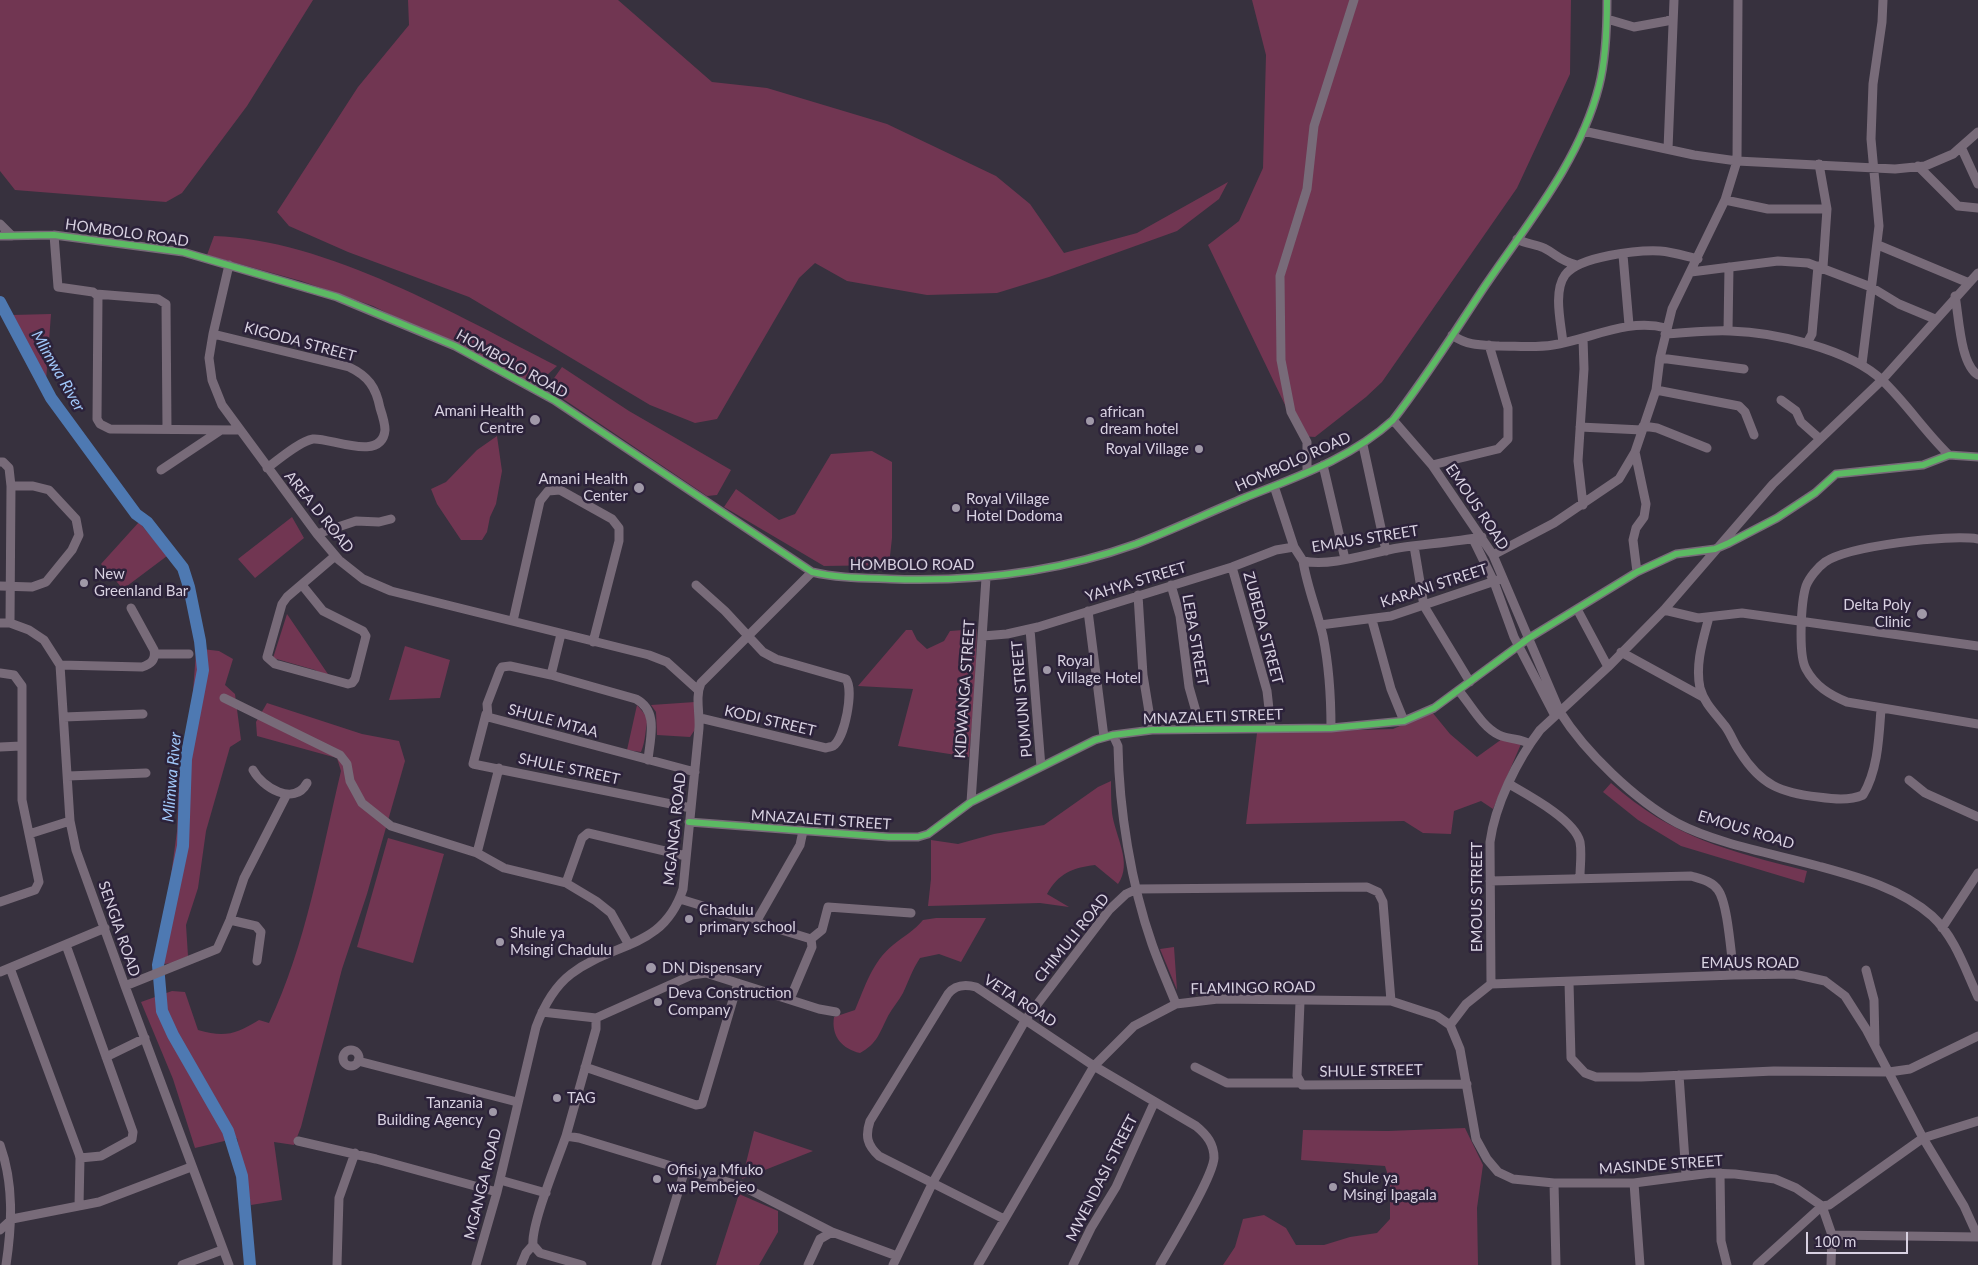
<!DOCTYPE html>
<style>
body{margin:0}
#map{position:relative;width:1978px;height:1265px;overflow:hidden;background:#37313e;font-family:Lato,sans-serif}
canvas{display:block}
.scale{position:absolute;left:1806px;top:1232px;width:102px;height:22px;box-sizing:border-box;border:2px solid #d8d1e1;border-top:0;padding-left:6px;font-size:15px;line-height:18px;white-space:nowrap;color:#d8d1e1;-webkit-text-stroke:4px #2c223a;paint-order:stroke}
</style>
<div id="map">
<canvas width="1978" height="1265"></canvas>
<div class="scale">100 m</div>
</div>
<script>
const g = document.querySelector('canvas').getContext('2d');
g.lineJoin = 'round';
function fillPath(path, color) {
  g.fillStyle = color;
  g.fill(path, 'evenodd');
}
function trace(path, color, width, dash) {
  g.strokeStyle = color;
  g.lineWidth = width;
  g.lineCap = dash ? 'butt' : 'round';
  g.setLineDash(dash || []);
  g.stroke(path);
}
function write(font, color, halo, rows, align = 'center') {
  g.font = font + ' Lato,sans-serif';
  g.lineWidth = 5;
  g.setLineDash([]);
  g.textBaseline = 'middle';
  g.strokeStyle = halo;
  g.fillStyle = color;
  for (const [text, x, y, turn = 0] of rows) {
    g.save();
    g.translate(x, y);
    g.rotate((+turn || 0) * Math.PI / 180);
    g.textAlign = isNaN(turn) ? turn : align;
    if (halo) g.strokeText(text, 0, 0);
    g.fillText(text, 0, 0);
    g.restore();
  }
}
fillPath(new Path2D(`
 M0 0H313L247 106 182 193 166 202 15 190 0 171Z
 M408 0H618L712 82 767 88 887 124 996 176 1030 204 1064 253 1137 233 1228 182 1219 199 1177 231 1049 277 997 293 927 295 847 281 815 263 799 278 717 419 695 423 650 405 469 297 348 252 289 226 277 212 358 87 409 25Z
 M1252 0H1571L1570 74 1517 188 1382 382 1366 397 1315 437 1300 436 1208 245 1239 221 1263 168 1266 55Z
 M214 236C326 239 458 316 557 366L535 386 373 306 301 281 207 255Z
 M51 314 46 381 12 315Z
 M562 367 629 411 731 470 717 495 707 496 547 388Z
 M497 436 502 471 496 504 490 517 487 532 482 540H461L437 504 431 489 446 482 477 450Z
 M872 451 892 462V538L889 565 824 566 724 507 736 489 779 520 795 514 831 454Z
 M292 517 304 538 255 578 238 559Z
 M139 522 167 556 123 589 101 564Z
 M287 614 332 680 315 670 273 658Z
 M977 629 975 691 969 757 898 746 913 689 858 686 906 630H912L917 640 927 649 944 641 950 631Z
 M405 646 450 660 440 698 389 700Z
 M202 649 219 651 233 659 225 685 235 694 241 740 230 747 206 831 198 888 186 925 188 956 174 963 154 965 156 947 166 913 177 831 179 776 190 730 196 652Z
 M695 702 696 728 690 737 657 735 656 712 651 705Z
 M267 703 362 734 399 741 405 761 367 894 342 969 301 1127 294 1145 274 1142 282 1200 251 1205 237 1138 195 1148 173 1079 141 1002 172 991 185 992 198 1030C225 1038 236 1034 259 1020L269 1023C306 945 321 855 341 771L337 758 257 736 256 722Z
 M637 705 648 718C645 730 646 740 641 752L627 750Z
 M1432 712 1450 734 1477 757 1502 739 1521 744 1493 809 1481 801 1454 811 1451 834 1423 833 1404 821 1246 824 1257 733 1393 729Z
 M1111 781C1111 792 1111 802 1112 813 1115 836 1133 863 1118 884L1095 865C1072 868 1059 873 1047 894L1069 907 1040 903 928 906 931 879V840L958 844 994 834 1044 825 1098 787Z
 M1611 783C1673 838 1729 851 1807 871L1804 883 1681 846 1638 820 1603 792Z
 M388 838 444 854 413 963 357 947Z
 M936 918H986L961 962 939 954 920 958C912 970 909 980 903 993 899 1001 892 1008 888 1016 880 1032 877 1044 860 1053 842 1049 831 1036 834 1017L855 1010C865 987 872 962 893 945 904 936 914 931 923 920Z
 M1174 947 1177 990 1160 949Z
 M1465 1128 1483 1165 1477 1208 1478 1265H1223L1235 1247 1243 1219 1264 1215 1286 1228 1296 1245H1324L1350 1237 1377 1233 1390 1219V1182L1385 1166 1301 1160 1303 1130 1388 1131Z
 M754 1131 813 1151 742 1179Z
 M739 1194 778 1211V1232L759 1265H716Z`), '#713652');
trace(new Path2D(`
 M0 302 51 398 136 514 147 522 183 568 189 587 200 641 203 670 186 759 183 846 158 965 162 1011 173 1035 228 1131 242 1176 250 1265`), '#4e79b2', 12);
trace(new Path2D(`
 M1607 19 1634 27 1667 21 1673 18
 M1583 131 1694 155 1737 161 1895 169 1925 166 1953 154 1978 132
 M1961 147 1978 184
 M1668 149 1674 0
 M1819 164 1827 209 1823 267
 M1918 166 1958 206 1978 208
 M1725 200 1768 209H1827
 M0 224 12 236
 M54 235 58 287 93 292 98 296 97 419 100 424 110 429 240 430
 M0 236 54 235 183 252 337 297 455 346 554 400 812 572C837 578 864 578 890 579 972 582 1058 572 1136 544 1172 530 1208 513 1244 498 1296 477 1350 459 1393 420 1426 378 1455 331 1485 286 1527 224 1580 161 1599 86 1606 59 1607 29 1607 0
 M1517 239C1526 244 1535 244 1544 248 1558 255 1558 260 1577 265
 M1878 245 1969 283
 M1623 255 1629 325
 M229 265 213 334 209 358 212 380 222 405 317 534 339 560 363 579 391 591 649 655 667 662 698 690
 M1691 272 1778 261 1808 263 1871 287 1899 304 1935 319
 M96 294 158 299 166 304 167 429
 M1955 296C1959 316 1960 364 1978 375
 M1728 331 1729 267
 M213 334 349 367C368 376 376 387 380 408 382 414 385 423 385 430 382 463 329 437 313 439 300 441 278 460 267 468
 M1665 334C1686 333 1708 330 1730 331 1774 332 1850 349 1883 381 1907 404 1925 432 1949 455
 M1452 335C1468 346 1480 345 1499 346 1517 346 1536 348 1553 345 1591 339 1627 318 1666 328
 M1563 343C1561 323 1553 292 1565 275 1579 256 1638 250 1660 251 1673 252 1685 256 1698 259
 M1807 343 1812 334 1818 266
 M1660 358 1744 369
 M1862 364 1879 226 1871 139 1873 84 1882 22 1883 0
 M1656 390 1739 406 1745 412 1754 435
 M1781 400 1796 411 1801 422 1819 438
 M1393 420 1432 465 1493 555 1560 712C1585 752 1635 800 1677 823 1717 844 1775 854 1818 866 1858 877 1900 888 1932 916 1955 937 1965 969 1978 997
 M1643 426 1657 428 1707 448
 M1580 427 1642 430
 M1363 445 1386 551
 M1635 452 1646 504 1644 517 1636 528 1633 540 1637 572
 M0 462H3L9 468 11 486 10 623
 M1323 465 1345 559
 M1432 465 1498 449 1508 439V408L1489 345
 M161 470 221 430
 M1307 472V442L1291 412 1281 360 1280 276 1307 189 1314 126 1354 0
 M1274 486 1294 547 1303 561C1331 567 1370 553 1398 548 1426 544 1454 542 1482 537
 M1583 505 1578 461 1584 369 1583 338
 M317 534 356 521 379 522 391 519
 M1473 539 1494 582 1514 637 1555 716
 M1978 539C1949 534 1848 546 1825 562 1818 567 1809 578 1806 586 1801 602 1798 655 1806 669 1815 686 1830 695 1847 702L1978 724
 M1414 546 1424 606 1470 682
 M1493 555 1554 523 1619 479 1635 452 1656 390 1660 358 1672 309 1725 200 1737 161 1738 0
 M1303 561C1307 587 1317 610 1323 636 1329 666 1331 698 1331 728
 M1232 567 1267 691 1271 727
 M302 585 323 611 363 631 366 636 355 679 352 683 348 684 275 664 267 657 282 604 287 597 335 556
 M696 585 725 611 763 652 776 659 846 679C854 690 845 738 833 746 831 747 828 747 826 748L700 718
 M1171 585 1180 616 1189 687 1201 729
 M0 586 32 587 46 582 72 550 79 535 76 519 49 490 33 486H11
 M1138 595 1143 675 1152 730
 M1577 609 1608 667
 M1664 610 1698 618 1742 613 1978 646
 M1088 611 1104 737
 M1709 617C1703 640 1695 664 1700 688 1704 703 1716 714 1725 726 1731 734 1734 744 1740 752 1761 785 1781 793 1818 797 1833 799 1849 801 1863 795 1878 770 1879 737 1881 709
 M1372 620 1391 689 1404 721
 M513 621 540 501 548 491 560 490 612 519 619 528V541L593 642
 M0 623H10L29 630 44 640 60 665 70 821 76 850 125 986 229 1265
 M1320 625 1391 616 1498 580
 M1030 629 1041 767
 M561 634 551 675 510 666 502 667 500 670 487 704 488 717 695 772
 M983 636 1007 634 1038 627 1232 567 1276 550 1294 547
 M1621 652 1703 697
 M155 654H189
 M60 665 142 667C151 664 156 660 154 650L131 608
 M0 673 14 675 22 686V800L39 882 35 890 0 902
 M551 675 636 699C659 711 650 738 648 760
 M1459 691C1471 705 1482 727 1499 735 1510 740 1520 738 1530 744
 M224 698 340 755 347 764 350 781 362 803 391 826 477 853 504 868 566 883 596 901 611 913 629 945
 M486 714 473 764 691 808
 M64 717 143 714
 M1113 735 1118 746C1119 809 1131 884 1152 944 1159 964 1168 984 1176 1004
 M0 747 21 746
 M253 770C262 787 294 807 307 783
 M68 776 146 773
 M1909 780 1925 793 1978 817
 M1509 784C1528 795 1575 820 1580 842 1582 853 1580 866 1580 877
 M971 802 986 578
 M689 822 889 837H918L928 834 971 802 1095 740 1113 735 1152 730 1331 728 1404 721 1434 708 1529 638 1637 572 1676 554 1715 549 1729 543 1777 518 1815 493 1836 474 1923 465 1949 455 1978 457
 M29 834 70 821
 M477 853 499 768
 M1490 881 1691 876C1701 879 1712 881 1718 890 1728 903 1731 956 1734 975
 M566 883 582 838 588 833 686 856
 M680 899 811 939 812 947 790 999
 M230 920 256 926 261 932 257 961
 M756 922 800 845 803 831
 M1942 928 1978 873
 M811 939 822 930 828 907 911 913
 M10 968 79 1154 80 1158 101 1156 132 1139 133 1132 66 945
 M1866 970 1874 1000 1875 1044
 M0 972 105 928
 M1569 982 1571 1058 1585 1073 1596 1077H1641L1774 1071 1889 1072 1910 1069 1978 1036
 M1491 984 1490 842C1495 805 1517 760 1540 730L1608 667 1664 610 1773 484 1882 380 1978 273
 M125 986 217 949 230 920 244 878 287 794
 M1300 1002 1297 1076 1302 1085 1467 1084
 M542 1012 596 1018 692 975 706 973 819 1009 836 1012
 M1450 1025 1466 1004 1491 984 1734 975 1794 974 1825 981 1845 996 1866 1029 1923 1138 1964 1206 1978 1237
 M1450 1025 1460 1049 1476 1139 1487 1159 1498 1172 1513 1179 1554 1183H1634L1711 1173 1735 1174 1775 1179 1796 1188 1822 1206 1829 1205 1923 1138 1978 1121
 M343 1058a8 8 0 1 1 16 0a8 8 0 1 1-16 0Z
 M106 1057 145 1038
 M358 1061 517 1102
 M585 1067 696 1105 702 1104 738 983
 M1195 1067 1227 1083H1299
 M1679 1075 1686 1175
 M566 1136 596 1029V1018
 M298 1141 376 1159 497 1192
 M0 1145C14 1184 12 1225 6 1265
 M681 1169 742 1186 832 1232
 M1720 1173 1721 1241 1727 1265
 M500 1180 546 1193
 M1554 1183 1556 1265
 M1634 1183 1640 1265
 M79 1206 80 1158
 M1004 1219 879 1156C867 1145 865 1136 870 1121L948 994C955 985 964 984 976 987L1094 1066 1196 1126C1207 1135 1214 1144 1214 1158 1213 1177 1172 1244 1160 1265
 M0 1230 12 1219 99 1202 191 1167
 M1832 1235 1978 1237
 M182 1265 222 1250
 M337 1265 339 1198 355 1153
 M476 1265 497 1192 536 1027C543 1008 554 987 571 974 614 941 663 950 683 889 688 835 694 782 699 728 700 713 695 697 701 683L812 572
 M521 1265 526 1253 533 1245
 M582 1265 540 1253 533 1245C531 1224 558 1159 566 1136L579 1138 681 1169 683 1176 656 1265
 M808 1265 820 1239 832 1232 897 1256
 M893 1265 933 1182 1026 1019 1109 910 1126 894 1137 889 1367 887 1378 892 1383 902 1391 1001
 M978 1265 1094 1066 1134 1026 1176 1004 1218 999 1391 1001 1437 1016 1450 1025
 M1073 1265 1091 1228 1116 1187 1154 1103
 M1757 1265 1822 1206 1832 1235 1831 1265`), '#786b79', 9);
trace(new Path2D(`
 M0 236 54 235 183 252 337 297 455 346 554 400 812 572C837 578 864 578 890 579 972 582 1058 572 1136 544 1172 530 1208 513 1244 498 1296 477 1350 459 1393 420 1426 378 1455 331 1485 286 1527 224 1580 161 1599 86 1606 59 1607 29 1607 0
 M689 822 889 837H918L928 834 971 802 1095 740 1113 735 1152 730 1331 728 1404 721 1434 708 1529 638 1637 572 1676 554 1715 549 1729 543 1777 518 1815 493 1836 474 1923 465 1949 455 1978 457`), '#5cba63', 6);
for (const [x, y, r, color] of [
 [535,420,6,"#a099a8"],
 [1090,421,5,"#a099a8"],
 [1199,449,5,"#a099a8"],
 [639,488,6,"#a099a8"],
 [956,508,5,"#a099a8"],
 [84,583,5,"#a099a8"],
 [1922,614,6,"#a099a8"],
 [1047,670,5,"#a099a8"],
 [689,919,5,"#a099a8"],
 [500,942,5,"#a099a8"],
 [651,968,6,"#a099a8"],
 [658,1002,5,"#a099a8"],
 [557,1098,5,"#a099a8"],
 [493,1112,5,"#a099a8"],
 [657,1179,5,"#a099a8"],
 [1333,1187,5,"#a099a8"]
]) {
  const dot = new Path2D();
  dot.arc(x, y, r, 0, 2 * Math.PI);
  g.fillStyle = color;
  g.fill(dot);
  trace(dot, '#2c223a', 2);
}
write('15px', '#d8d1e1', '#2c223a', [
 ["HOMBOLO ROAD",127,233,8],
 ["KIGODA STREET",300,342,15],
 ["HOMBOLO ROAD",512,364,29],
 ["HOMBOLO ROAD",1293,462,-24],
 ["EMOUS ROAD",1477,507,56],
 ["AREA D ROAD",319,512,51],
 ["EMAUS STREET",1365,539,-9],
 ["HOMBOLO ROAD",912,565],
 ["YAHYA STREET",1136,582,-17],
 ["KARANI STREET",1434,586,-18],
 ["ZUBEDA STREET",1263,628,75],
 ["LEBA STREET",1195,640,80],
 ["KIDWANGA STREET",965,689,-86],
 ["PUMUNI STREET",1022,699,-95],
 ["MNAZALETI STREET",1213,717,-2],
 ["SHULE MTAA",553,721,15],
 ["KODI STREET",770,721,13],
 ["SHULE STREET",569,769,12],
 ["MNAZALETI STREET",821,820,4],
 ["MGANGA ROAD",675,829,-84],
 ["EMOUS ROAD",1746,830,17],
 ["EMOUS STREET",1477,897,-90],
 ["SENGIA ROAD",119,929,71],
 ["CHIMULI ROAD",1072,938,-51],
 ["EMAUS ROAD",1750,963],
 ["FLAMINGO ROAD",1253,988,-1],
 ["VETA ROAD",1020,1001,33],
 ["SHULE STREET",1371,1071,-1],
 ["MASINDE STREET",1661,1165,-4],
 ["MWENDASI STREET",1102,1178,-63],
 ["MGANGA ROAD",483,1184,-76]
]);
write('15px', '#d8d1e1', '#2c223a', [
 ["Amani Health",524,411,"right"],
 ["Centre",524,428,"right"],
 ["african",1100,412],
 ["dream hotel",1100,429],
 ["Royal Village",1189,449,"right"],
 ["Amani Health",628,479,"right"],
 ["Center",628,496,"right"],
 ["Royal Village",966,499],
 ["Hotel Dodoma",966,516],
 ["New",94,574],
 ["Greenland Bar",94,591],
 ["Delta Poly",1911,605,"right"],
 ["Clinic",1911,622,"right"],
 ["Royal",1057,661],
 ["Village Hotel",1057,678],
 ["Chadulu",699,910],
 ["primary school",699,927],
 ["Shule ya",510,933],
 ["Msingi Chadulu",510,950],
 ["DN Dispensary",662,968],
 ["Deva Construction",668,993],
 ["Company",668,1010],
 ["TAG",567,1098],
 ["Tanzania",483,1103,"right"],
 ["Building Agency",483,1120,"right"],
 ["Ofisi ya Mfuko",667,1170],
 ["wa Pembejeo",667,1187],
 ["Shule ya",1343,1178],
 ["Msingi Ipagala",1343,1195]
], 'left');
write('italic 16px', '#a1c8fa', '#2c223a', [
 ["Mlimwa River",58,371,60],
 ["Mlimwa River",172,777,-85]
]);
</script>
